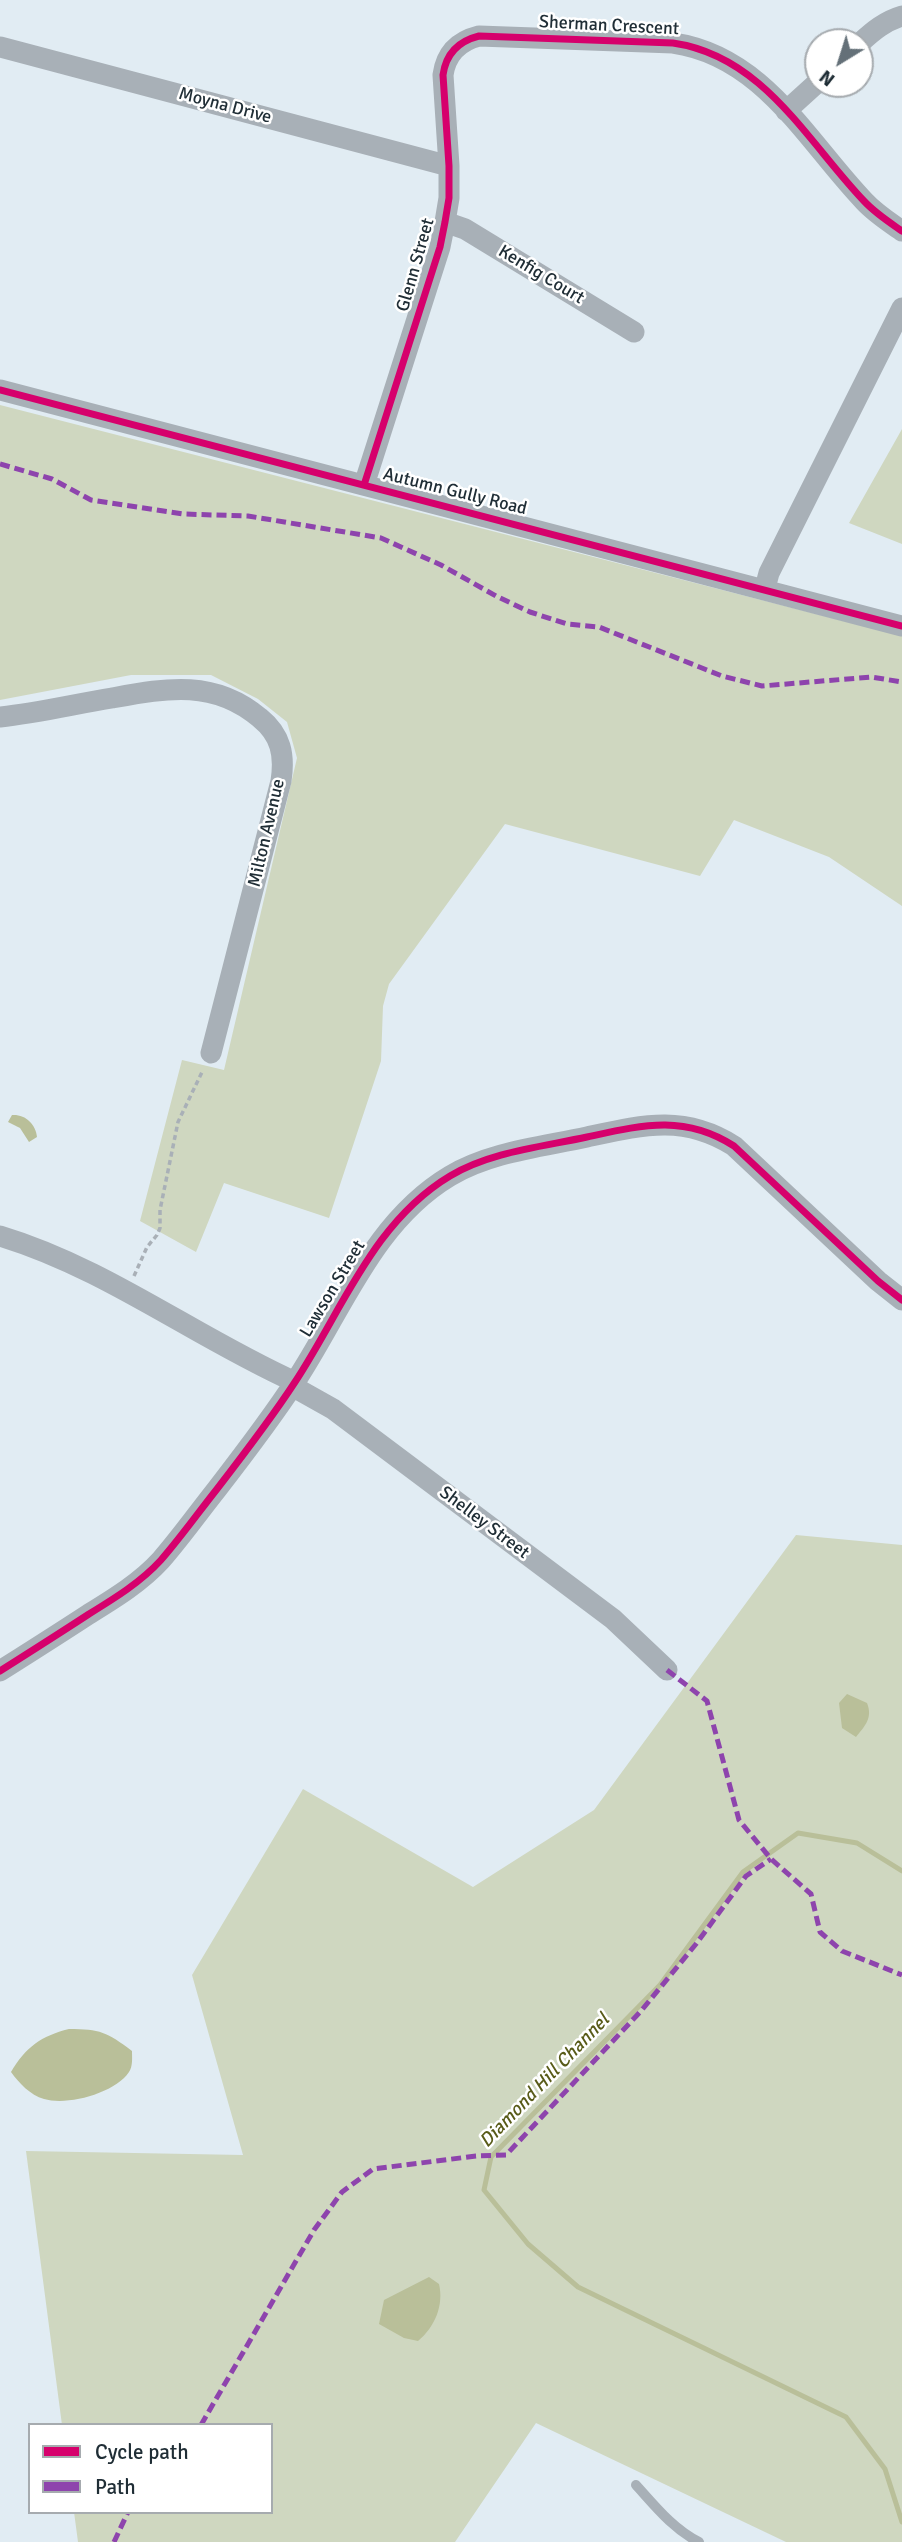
<!DOCTYPE html>
<style>
body{margin:0}
#map{position:relative;width:902px;height:2542px;overflow:hidden;background:#e1ecf3;font-family:Signika,sans-serif}
canvas{display:block}
.legend{position:absolute;left:28px;top:2423px;width:245px;height:91px;box-sizing:border-box;background:#fff;border:2px solid #a6abaf;margin:0;padding:9px 12px;list-style:none;font-size:21px;color:#202e36}
.legend li{display:flex;align-items:center;gap:14px;height:35px}
.legend b{width:35px;border:2px solid #a6abaf}
.north{position:absolute;left:804px;top:28px;width:70px;height:70px;box-sizing:border-box;background:#fff;border:2px solid #a6abaf;border-radius:50%;rotate:218deg;font-size:19px;font-weight:700;line-height:28px;text-align:center;color:#202e36}
.north::after{content:'';display:block;margin:auto;width:24px;height:32px;background:#647078;clip-path:polygon(50% 0,100% 100%,50% 72%,0 100%)}
</style>
<div id="map">
<canvas width="902" height="2542"></canvas>
<ul class="legend">
<li><b style="height:9px;background:#d6006c"></b>Cycle path</li>
<li><b style="height:9px;background:#8e44ad"></b>Path</li>
</ul>
<div class="north">N</div>
</div>
<script>
const g = document.querySelector('canvas').getContext('2d');
g.lineJoin = 'round';
function fillPath(path, color) {
  g.fillStyle = color;
  g.fill(path, 'evenodd');
}
function trace(path, color, width, dash) {
  g.strokeStyle = color;
  g.lineWidth = width;
  g.lineCap = dash ? 'butt' : 'round';
  g.setLineDash(dash || []);
  g.stroke(path);
}
function write(font, color, halo, rows, align = 'center') {
  g.font = font + ' Signika,sans-serif';
  g.lineWidth = 5;
  g.setLineDash([]);
  g.textBaseline = 'middle';
  g.strokeStyle = halo;
  g.fillStyle = color;
  for (const [text, x, y, turn = 0] of rows) {
    g.save();
    g.translate(x, y);
    g.rotate((+turn || 0) * Math.PI / 180);
    g.textAlign = isNaN(turn) ? turn : align;
    if (halo) g.strokeText(text, 0, 0);
    g.fillText(text, 0, 0);
    g.restore();
  }
}
fillPath(new Path2D(`
 M0 405 902 636V906L829 857 734 820 700 876 505 824 389 984 383 1006 381 1061 329 1218 224 1183 196 1252 140 1221 182 1060 224 1070 297 758 287 722 258 699 211 675H131L0 700Z
 M902 429V544L849 523Z
 M796 1535 902 1545V2542H786L536 2423 455 2542H78L74 2512H271V2425H62L26 2151 243 2155 192 1975 303 1789 473 1887 594 1810Z`), '#cfd7c0');
fillPath(new Path2D(`
 M12 1115C25 1114 36 1124 37 1137L29 1142 20 1128 8 1122Z
 M847 1694 867 1703C873 1718 865 1726 856 1737L842 1728 839 1703Z
 M69 2029C100 2029 107 2032 132 2051 132 2058 133 2066 129 2072 115 2093 68 2106 44 2099 30 2095 19 2083 11 2072 26 2047 41 2036 69 2029Z
 M429 2277 439 2284C444 2305 435 2327 418 2341L404 2338 379 2324 384 2300Z`), '#b9bf99');
trace(new Path2D(`
 M902 1871 857 1843 798 1833 743 1872 660 1985 491 2157 484 2190 528 2244 578 2287 846 2417 885 2469 902 2522`), '#b9bf99', 5);
trace(new Path2D(`
 M134 1276 147 1247 157 1235 160 1228V1210L178 1122 203 1070`), '#a9b0b7', 3.5, [5, 3.5]);
trace(new Path2D(`
 M636 2485C655 2506 673 2529 699 2542`), '#a8b0b7', 10);
trace(new Path2D(`
 M860 43C873 31 885 21 902 16
 M0 47 449 166
 M786 111 818 82
 M445 222 465 229 634 332
 M0 390 902 626
 M364 485 440 247 445 222 449 198V166L443 75C446 53 459 41 479 36L673 43C763 56 806 140 864 201 875 213 889 222 902 231
 M765 588 769 573 902 308
 M0 717C37 713 75 704 112 698 167 688 214 679 260 718 281 735 285 755 281 781L211 1053
 M0 1236C106 1268 195 1337 295 1382
 M292 1386 333 1409 613 1619 667 1670
 M0 1671C30 1652 60 1633 89 1614 115 1598 141 1582 161 1560 181 1537 198 1513 217 1489 244 1454 271 1419 295 1382 342 1311 373 1222 450 1176 490 1152 541 1147 587 1137 642 1125 684 1114 734 1146L878 1281 902 1300`), '#a8b0b7', 21);
trace(new Path2D(`
 M0 464 52 479 91 500 183 514 248 516 381 538 441 565 496 596 530 612 567 624 599 627 722 676 762 686 871 677 902 682
 M667 1670 707 1701 739 1820 771 1859 811 1894 820 1932 842 1951 902 1975
 M201 2425 314 2230 342 2192 373 2169 476 2156 506 2155 641 2011 696 1944 746 1876 771 1859
 M114 2542 128 2512`), '#8e44ad', 5, [10, 5]);
trace(new Path2D(`
 M0 390 902 626
 M364 485 440 247 445 222 449 198V166L443 75C446 53 459 41 479 36L673 43C763 56 806 140 864 201 875 213 889 222 902 231
 M0 1671C30 1652 60 1633 89 1614 115 1598 141 1582 161 1560 181 1537 198 1513 217 1489 244 1454 271 1419 295 1382 342 1311 373 1222 450 1176 490 1152 541 1147 587 1137 642 1125 684 1114 734 1146L878 1281 902 1300`), '#d6006c', 7);
write('18px', '#202e36', '#fff', [
 ["Sherman Crescent",609,26,3],
 ["Moyna Drive",225,106,15],
 ["Glenn Street",416,265,-74],
 ["Kenfig Court",541,275,31],
 ["Autumn Gully Road",455,492,14],
 ["Milton Avenue",267,833,-77],
 ["Lawson Street",333,1289,-59],
 ["Shelley Street",484,1523,37]
]);
write('italic 19px', '#585b18', '#fff', [
 ["Diamond Hill Channel",545,2081,-46]
]);
</script>
